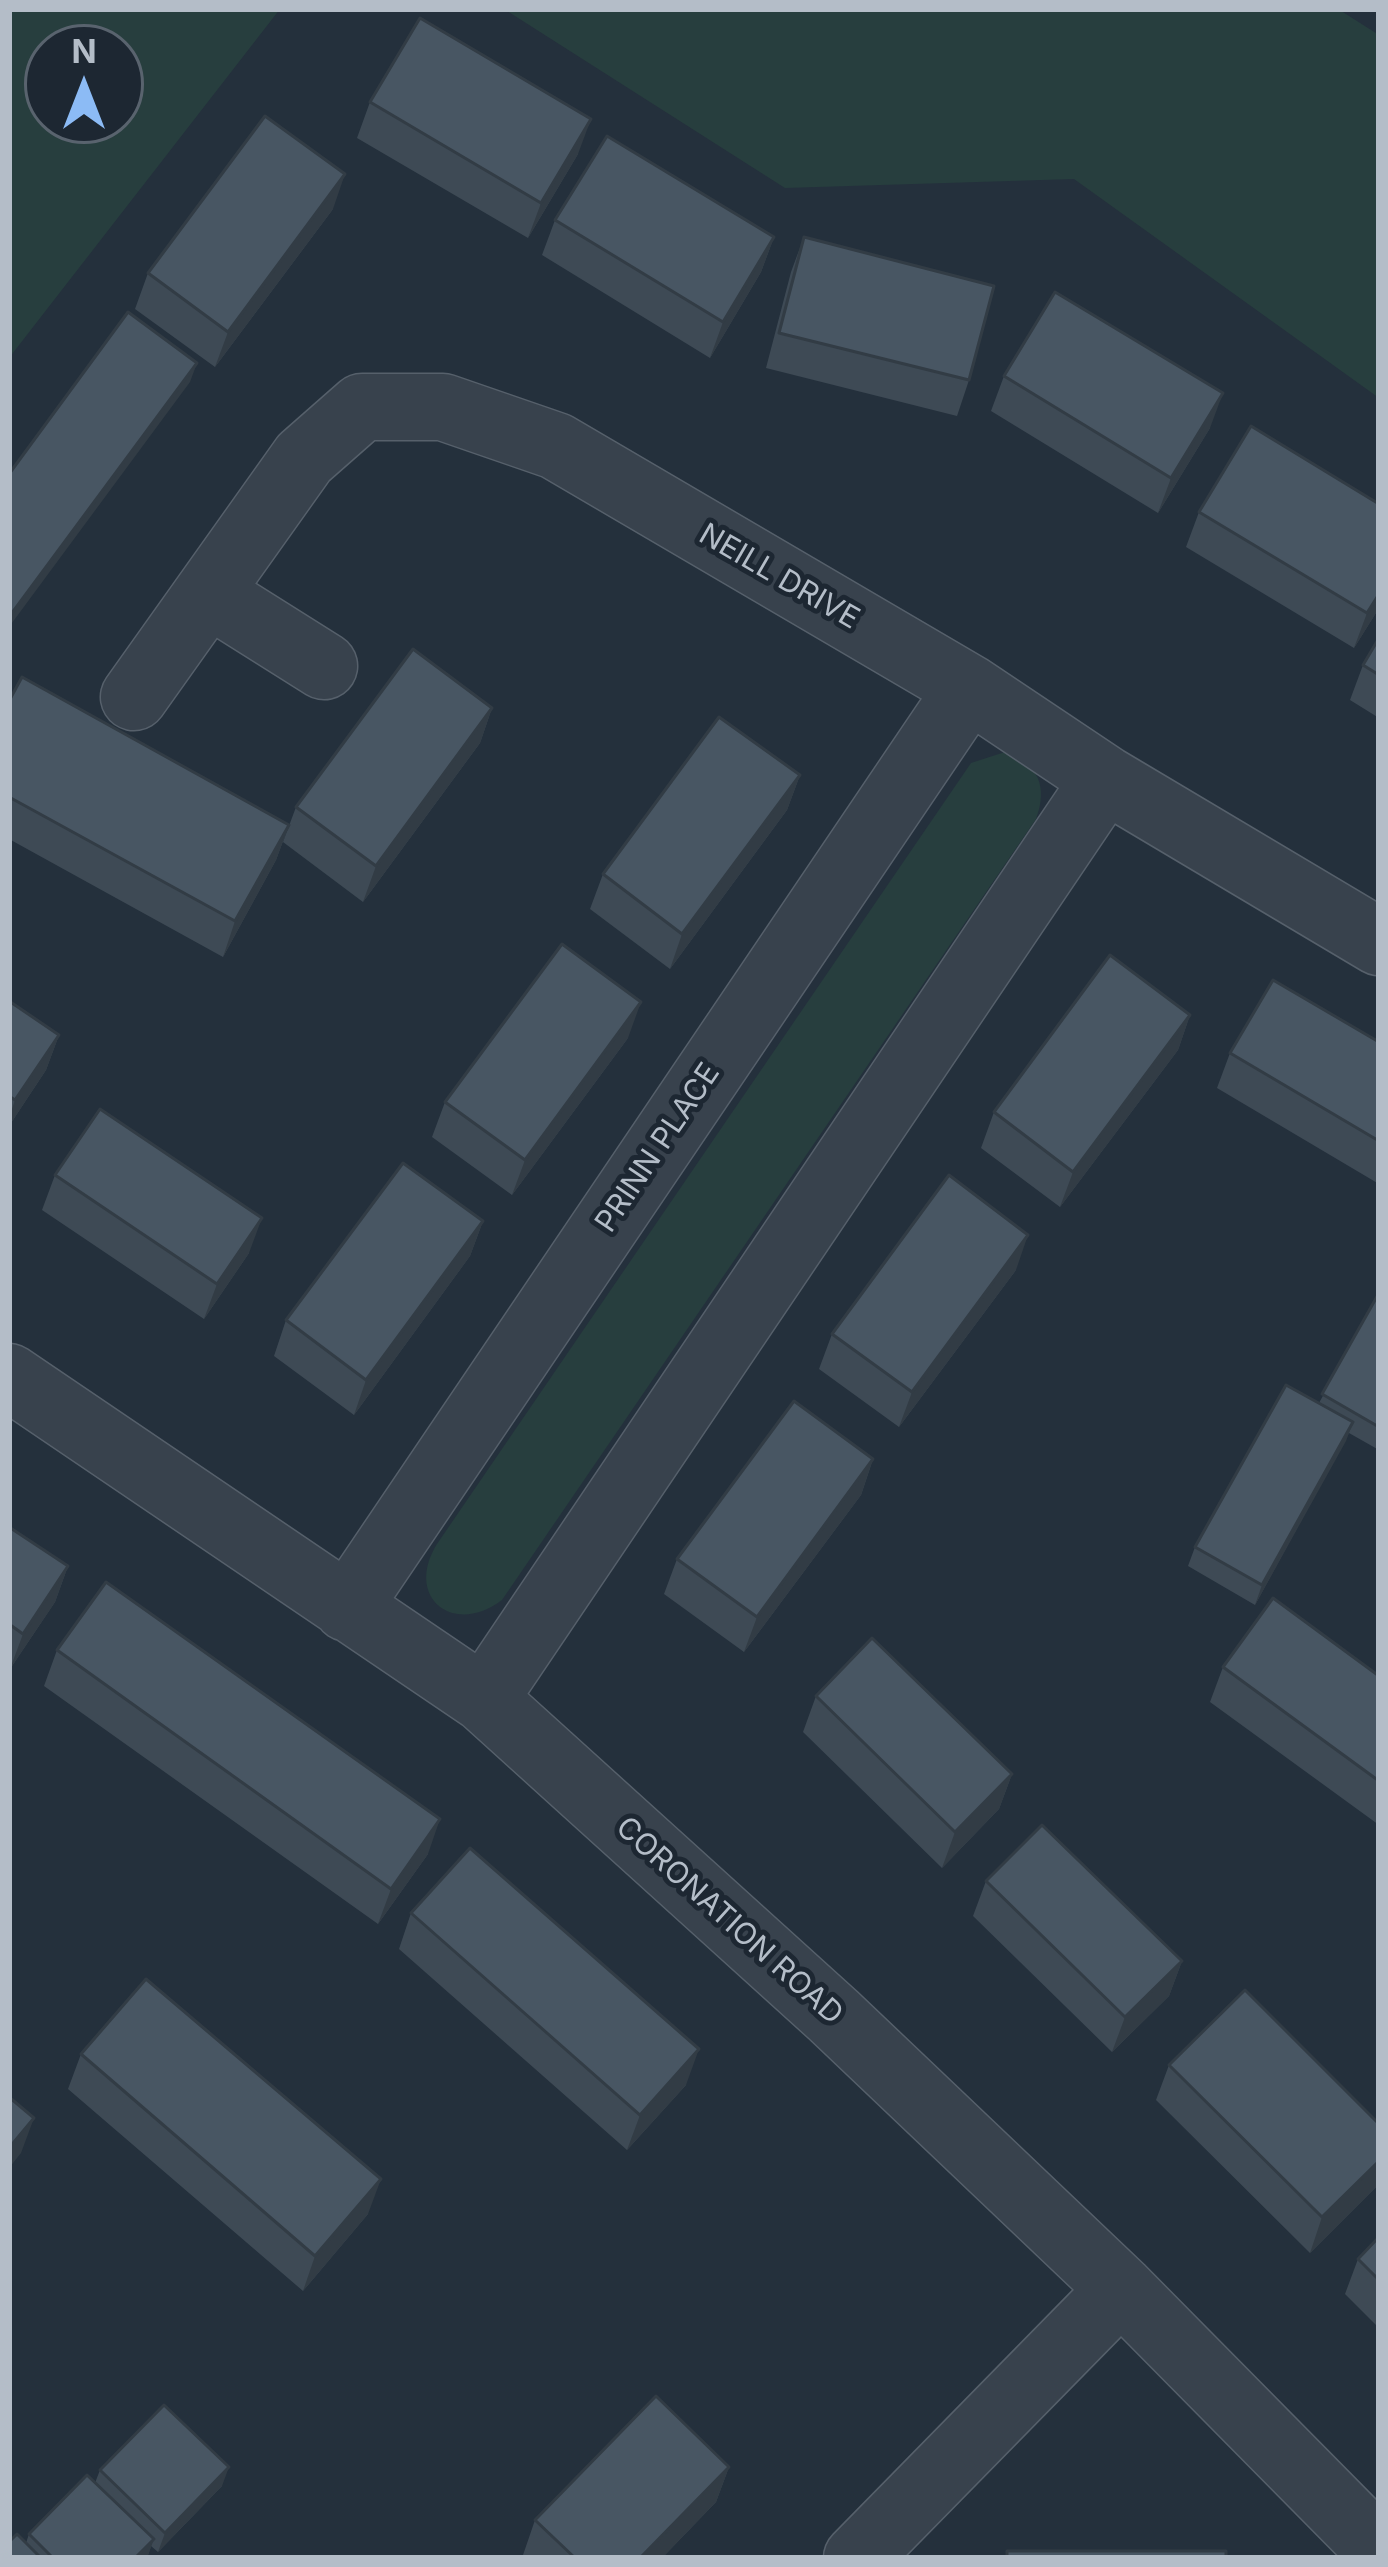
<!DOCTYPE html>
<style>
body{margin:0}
#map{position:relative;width:1388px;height:2567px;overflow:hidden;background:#24303c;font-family:Inter,sans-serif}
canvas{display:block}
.frame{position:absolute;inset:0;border:12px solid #b4bdc8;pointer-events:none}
.north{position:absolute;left:24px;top:24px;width:120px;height:120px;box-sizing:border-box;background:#1d2732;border:3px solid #59636e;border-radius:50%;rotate:0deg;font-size:33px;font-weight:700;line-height:48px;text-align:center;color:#b4bdc8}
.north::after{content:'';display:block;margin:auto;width:42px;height:54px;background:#8cbbf5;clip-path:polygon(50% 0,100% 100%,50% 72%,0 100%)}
</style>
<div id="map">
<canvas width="1388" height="2567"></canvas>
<div class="frame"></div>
<div class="north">N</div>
</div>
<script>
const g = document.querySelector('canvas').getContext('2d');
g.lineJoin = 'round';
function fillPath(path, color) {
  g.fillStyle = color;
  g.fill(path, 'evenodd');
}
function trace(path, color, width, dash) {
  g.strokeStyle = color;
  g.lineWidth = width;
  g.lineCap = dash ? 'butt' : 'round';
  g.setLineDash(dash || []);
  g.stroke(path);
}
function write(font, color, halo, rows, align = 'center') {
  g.font = font + ' Inter,sans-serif';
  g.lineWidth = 10;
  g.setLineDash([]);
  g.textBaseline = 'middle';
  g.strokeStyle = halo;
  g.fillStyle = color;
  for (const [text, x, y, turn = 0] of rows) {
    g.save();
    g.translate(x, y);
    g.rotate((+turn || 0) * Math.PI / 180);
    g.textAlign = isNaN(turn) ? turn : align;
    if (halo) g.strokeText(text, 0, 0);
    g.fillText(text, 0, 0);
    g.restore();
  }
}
fillPath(new Path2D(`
 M9 9H280L9 358ZM48 48H120V120H48Z
 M504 9H1338L1379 35V398L1074 179 785 188Z
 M1005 752C1039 764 1048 787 1036 819L502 1600C453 1637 404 1597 437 1544L971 763Z`), '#273e3e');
const minor = new Path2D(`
 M208 593 324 666
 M134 697 304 458 362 407H443L556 446 969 688 1105 779 1379 942
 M9 1377 484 1699 834 2016 1121 2289 1379 2550
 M347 1608 969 688
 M484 1699 1105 779
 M857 2558 1121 2289`);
trace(minor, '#56606b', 69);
trace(minor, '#38424d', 66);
fillPath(new Path2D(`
 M370 102 578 154 528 238 357 138Z
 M333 209 215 367 135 309 148 273Z
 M555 220 774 237 761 272 710 358 542 255Z
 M804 237 969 380 957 416 766 368 791 272Z
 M1004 376 1210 428 1158 513 991 411Z
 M1379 504V608L1354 648 1186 547 1199 512Z
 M1379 638V718L1350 700 1363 665Z
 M9 701 289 825 276 860 223 957 9 839Z
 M492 708 480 743 363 902 283 842 296 807Z
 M800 775 787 810 670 969 590 909 603 874Z
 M9 1001 59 1035 46 1070 9 1126Z
 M1190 1015 1178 1050 1060 1207 981 1148 994 1112Z
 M628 1038 512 1195 432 1137 445 1102Z
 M1379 1042V1184L1217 1088 1230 1053Z
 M55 1175 249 1253 204 1319 42 1210Z
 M483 1221 470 1256 354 1415 274 1356 286 1320Z
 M1016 1270 899 1427 819 1369 832 1334Z
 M1379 1293V1450L1349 1433 1255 1605 1188 1566 1195 1547 1319 1403Z
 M873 1459 861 1495 744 1652 664 1594 677 1559Z
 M9 1527 68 1566 55 1602 10 1669Z
 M57 1650 428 1854 378 1924 44 1686Z
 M1223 1667 1379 1676V1825L1210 1702Z
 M816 1696 1012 1774 999 1809 942 1868 803 1732Z
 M986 1881 1182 1961 1169 1996 1112 2052 973 1916Z
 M411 1913 686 2085 627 2150 399 1949Z
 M81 2054 368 2214 303 2291 68 2089Z
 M1169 2065 1379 2124V2184L1310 2253 1156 2100Z
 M1379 2237V2328L1345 2294 1358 2259Z
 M729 2467 716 2502 662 2558H526L523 2555 535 2520Z
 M100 2470 222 2486 158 2552 151 2546 147 2558H9L26 2543 29 2534 95 2483Z`), '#3e4a55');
fillPath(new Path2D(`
 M591 119 578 154 528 238 541 203Z
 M345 174 333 209 215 367 228 332Z
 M774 237 761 272 710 358 723 322Z
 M197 363 190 382 9 627V617Z
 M1223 393 1210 428 1158 513 1171 478Z
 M1379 594V608L1354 648 1367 613Z
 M492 708 480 743 363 902 376 866Z
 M800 775 787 810 670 969 682 934Z
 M289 825 276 860 223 957 235 921Z
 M641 1002 628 1038 512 1195 525 1160Z
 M1190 1015 1178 1050 1060 1207 1073 1172Z
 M59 1035 46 1070 9 1126V1118L15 1100Z
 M262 1218 249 1253 204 1319 217 1284Z
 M483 1221 470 1256 354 1415 366 1380Z
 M1028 1235 1016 1270 899 1427 912 1392Z
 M1353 1422 1346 1441 1255 1605 1262 1585Z
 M873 1459 861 1495 744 1652 757 1617Z
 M68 1566 55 1602 10 1669 23 1634Z
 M1012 1774 999 1809 942 1868 955 1832Z
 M440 1819 428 1854 378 1924 391 1889Z
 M1182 1961 1169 1996 1112 2052 1125 2017Z
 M699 2049 686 2085 627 2150 640 2115Z
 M34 2118 21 2153 9 2168V2148Z
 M1379 2161V2184L1310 2253 1322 2217Z
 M381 2179 368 2214 303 2291 315 2256Z
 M229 2467 222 2486 158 2552 165 2533Z
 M729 2467 716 2502 662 2558H640Z
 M154 2539 147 2558H135Z`), '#323c45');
const building = new Path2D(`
 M420 18 591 119 541 203 370 102Z
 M265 116 345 174 228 332 148 273Z
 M607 136 774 237 723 322 555 220Z
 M804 237 994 286 969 380 779 333Z
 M1055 292 1223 393 1171 478 1004 376Z
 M128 312 197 363 9 617V474Z
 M1251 426 1379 504V594L1367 613 1199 512Z
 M1379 638V675L1363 665Z
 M413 649 492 708 376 866 296 807Z
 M22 677 289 825 235 921 9 797V701Z
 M719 717 800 775 682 934 603 874Z
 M562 944 641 1002 525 1160 445 1102Z
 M1110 955 1190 1015 1073 1172 994 1112Z
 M1273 980 1379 1042V1141L1230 1053Z
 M9 1001 59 1035 15 1100 9 1096Z
 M100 1109 262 1218 217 1284 55 1175Z
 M403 1163 483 1221 366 1380 286 1320Z
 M949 1175 1028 1235 912 1392 832 1334Z
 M1379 1293V1427L1322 1394Z
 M1286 1385 1353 1422 1262 1585 1195 1547Z
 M794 1401 873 1459 757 1617 677 1559Z
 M9 1527 68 1566 23 1634 9 1624Z
 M106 1582 440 1819 391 1889 57 1650Z
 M1273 1598 1379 1676V1781L1223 1667Z
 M872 1638 1012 1774 955 1832 816 1696Z
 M1042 1825 1182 1961 1125 2017 986 1881Z
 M470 1848 699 2049 640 2115 411 1913Z
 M146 1979 381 2179 315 2256 81 2054Z
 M1245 1990 1379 2124V2161L1322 2217 1169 2065Z
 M9 2097 34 2118 9 2148Z
 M1379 2237V2280L1358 2259Z
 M656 2396 729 2467 640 2558H575L535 2520Z
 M164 2405 229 2467 165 2533 100 2470Z
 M87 2475 154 2539 135 2558H53L29 2534Z
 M17 2534 41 2558H9V2542Z
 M1007 2551H1226V2558H1007Z`);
fillPath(building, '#485663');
trace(building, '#323c45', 3);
write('30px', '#b4bdc8', '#1d2732', [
 ["NEILL DRIVE",779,577,30],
 ["PRINN PLACE",658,1148,-56],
 ["CORONATION ROAD",729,1921,42]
]);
</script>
